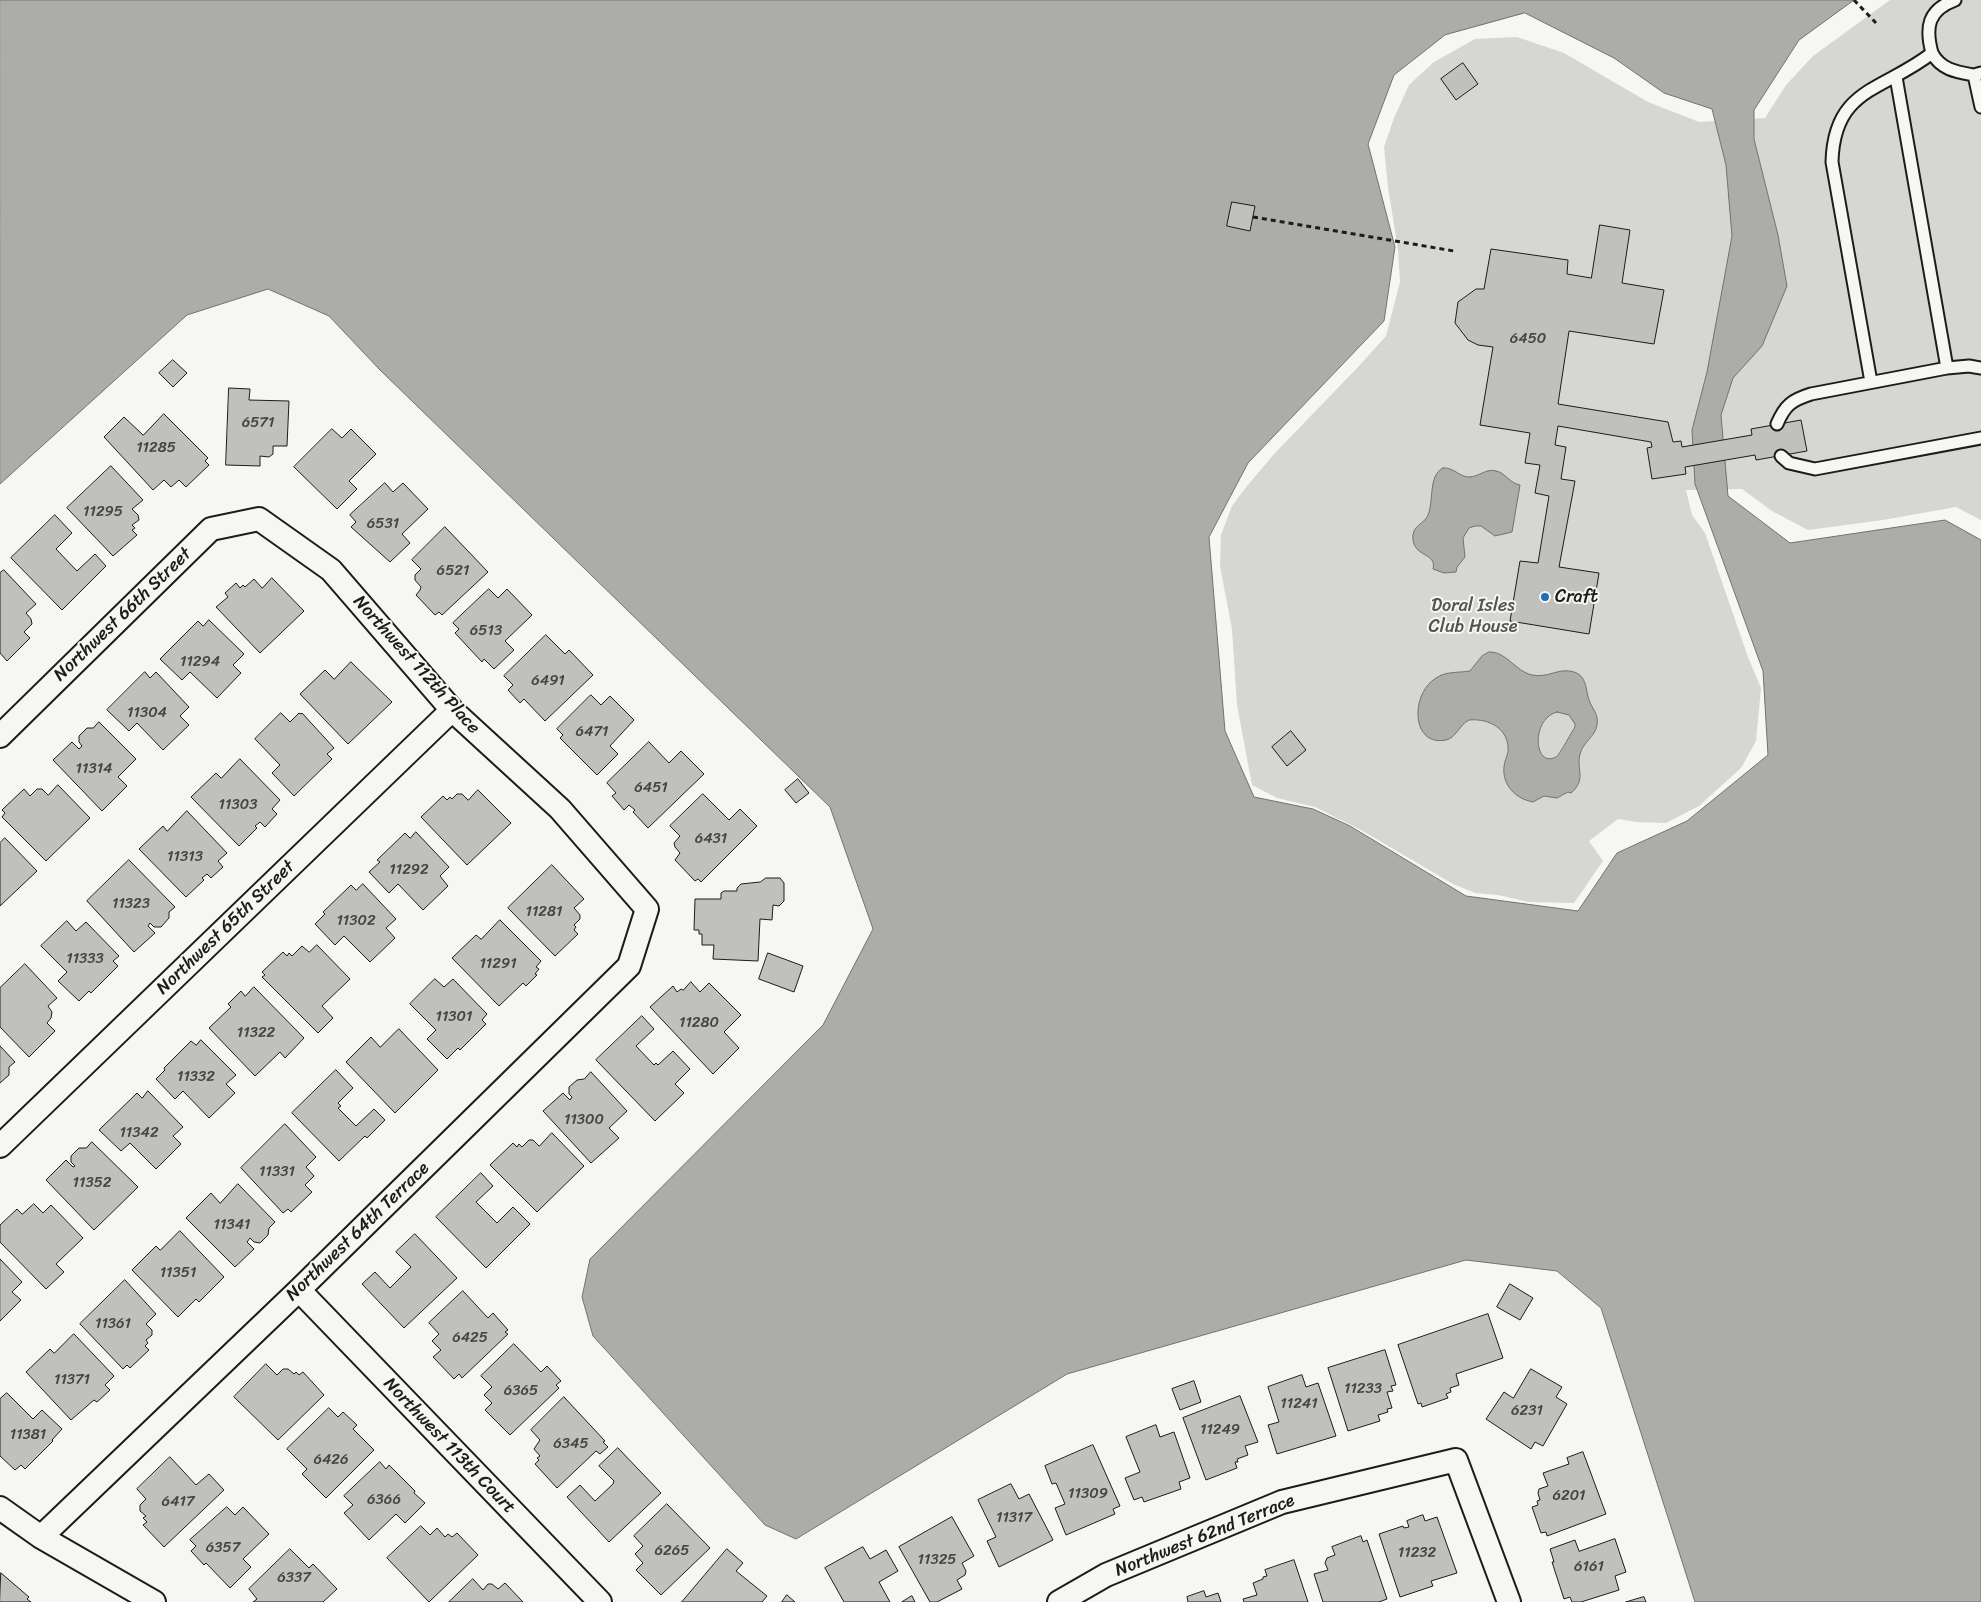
<!DOCTYPE html>
<style>
body{margin:0}
canvas{display:block;background:#f6f6f2}
</style>
<canvas width="1981" height="1602"></canvas>
<script>
const g = document.querySelector('canvas').getContext('2d');
g.lineJoin = 'round';
function fillPath(path, color) {
  g.fillStyle = color;
  g.fill(path, 'evenodd');
}
function trace(path, color, width, dash) {
  g.strokeStyle = color;
  g.lineWidth = width;
  g.lineCap = dash ? 'butt' : 'round';
  g.setLineDash(dash || []);
  g.stroke(path);
}
function write(font, color, halo, rows, align = 'center') {
  g.font = font + ' Sriracha,sans-serif';
  g.lineWidth = 4;
  g.setLineDash([]);
  g.textBaseline = 'middle';
  g.strokeStyle = halo;
  g.fillStyle = color;
  for (const [text, x, y, turn = 0] of rows) {
    g.save();
    g.translate(x, y);
    g.rotate((+turn || 0) * Math.PI / 180);
    g.textAlign = isNaN(turn) ? turn : align;
    if (halo) g.strokeText(text, 0, 0);
    g.fillText(text, 0, 0);
    g.restore();
  }
}
fillPath(new Path2D(`
 M1890 0H1981V520L1956 507 1883 520 1808 530 1772 511 1742 489 1686 490 1692 515 1705 533 1748 657 1761 688 1756 741 1741 768 1699 806 1666 823 1637 822 1618 819 1589 841 1603 861 1574 903 1529 902 1498 895 1475 893 1453 884 1361 830 1315 807 1277 798 1252 785 1237 705 1232 629 1220 566 1221 535 1232 506 1247 486 1275 453 1359 366 1386 336 1400 282 1398 250 1388 187 1384 147 1394 118 1409 85 1434 62 1475 39 1517 37 1564 53 1648 102 1699 122 1765 118 1786 85 1813 56Z`), '#d6d6d2');
const water = new Path2D(`
 M0 0H1854L1799 40 1754 110V139L1778 235 1787 286 1762 346 1733 378 1721 415 1728 496 1790 543 1945 520 1981 540V1602H1695L1601 1308 1557 1271 1466 1260 1067 1374 796 1539 765 1525 593 1336 582 1297 590 1259 823 1025 873 929 830 807 380 370 329 316 268 289 187 315 0 484ZM1525 13 1614 58 1664 93 1712 109 1726 165 1732 236 1707 372 1692 430 1695 484 1763 671 1768 755 1687 821 1617 853 1578 911 1466 896 1350 826 1313 809 1254 797 1225 731 1209 537 1248 463 1384 321 1395 247 1368 144 1394 75 1445 35Z
 M1443 468C1454 467 1459 477 1469 477 1479 477 1486 468 1496 471 1506 473 1509 483 1520 485L1512 532 1495 536 1481 526H1475L1469 528 1463 538 1465 557 1457 567 1456 572 1444 573 1433 569C1437 553 1415 557 1413 540 1411 525 1424 525 1428 515 1434 501 1428 475 1443 468Z
 M1489 652C1506 651 1515 671 1532 675 1547 678 1558 669 1569 671 1587 673 1585 687 1589 700 1592 709 1599 714 1597 725 1595 737 1583 742 1580 754 1576 770 1587 779 1571 793L1568 792 1557 798 1544 796 1533 802C1516 799 1502 785 1504 767 1504 762 1507 757 1508 752 1510 729 1489 718 1469 720 1459 725 1456 738 1446 740 1411 747 1410 694 1436 678 1446 671 1458 673 1470 671L1482 656ZM1557 712 1569 715 1575 724V727C1571 733 1559 756 1556 757 1534 769 1530 719 1557 712Z`);
fillPath(water, '#acaca9');
trace(water, '#727271', 1);
const building = new Path2D(`
 M1463 63 1478 84 1456 100 1441 79Z
 M1232 202 1255 206 1250 231 1227 226Z
 M1600 225 1630 230 1622 283 1664 290 1654 344 1569 331 1558 404 1668 422 1673 442 1681 441 1682 447 1752 435 1751 429 1801 420 1807 451 1756 460 1755 455 1685 467 1686 474 1652 479 1647 448 1652 447 1651 442 1558 426 1555 445 1566 447 1561 479 1575 481 1559 567 1599 573 1589 634 1510 621 1520 561 1538 563 1549 496 1535 493 1540 465 1525 463 1530 433 1480 425 1493 347 1478 345 1468 340 1455 323 1458 302 1476 289H1484L1491 249 1568 260 1567 274 1591 278Z
 M173 360 187 373 173 387 159 373Z
 M229 388 250 389 249 400 289 401 287 446H273V454L269 457 260 456V466L226 465Z
 M164 414 208 458 205 461 209 465 186 487 179 480 171 487 164 480 153 490 104 437 124 417 143 435Z
 M332 429 342 438 351 429 376 454 349 481 357 489 337 509 294 467Z
 M111 466 143 500 132 509 138 515 139 520 132 525 135 528 132 530 137 535 113 556 67 508Z
 M385 483 393 492 403 483 428 509 402 534 410 543 390 562 351 527 356 522 350 515Z
 M55 515 72 533 56 549 77 571 95 554 106 566 62 610 11 558Z
 M445 527 488 572 442 615 439 612 435 615 416 595 420 590 421 587 415 580V575L421 569 412 560Z
 M4 570 36 604 26 613 31 619 32 624 24 632 30 638 7 661 0 653V573Z
 M272 578 304 611 260 653 216 607 228 597 225 593 236 583 240 588 243 585 245 587 254 579 262 588Z
 M489 589 498 598 507 589 532 615 505 641 514 650 494 669 484 659 482 662 455 633 459 629 453 623Z
 M209 620 244 654 233 665 241 673 217 698 190 672 182 680 160 659 198 621 203 626Z
 M546 635 565 654 569 650 593 675 545 721 524 699 520 703 508 690 513 685 504 676Z
 M351 662 392 702 348 744 300 694 325 670 334 679Z
 M145 672 150 678 156 672 189 707 180 716 189 725 163 750 137 723 129 731 107 710Z
 M591 695 601 705 610 696 634 720 610 746 618 754 597 775 560 738 563 735 557 729Z
 M281 713 290 722 299 713 301 714 302 713 334 748 327 754 332 759 294 796 272 773 280 765 255 739Z
 M99 722 136 759 118 777 127 786 102 811 53 760 72 742 79 749 82 746 79 742V736L87 728H93Z
 M1291 731 1306 750 1287 766 1272 747Z
 M649 742 669 763 681 751 704 774 648 828 633 812 635 810 629 805 624 810 612 796 616 793 607 783Z
 M240 759 280 800 272 809 277 814 265 827 260 822 255 826 257 828 239 846 191 797 216 773 221 778Z
 M798 779 809 793 796 803 785 790Z
 M58 785 90 818 46 861 2 817 5 813 2 810 24 789 30 796 37 789H42L48 795Z
 M478 790 511 823 467 865 421 817 443 796 447 800 450 797 452 799 457 794H462L468 800Z
 M703 794 729 820 740 809 757 826 701 882 698 879 695 881 675 860 680 853 675 847 674 843 680 836 670 826Z
 M187 811 227 853 218 861 223 867 211 878 207 874 202 878 204 880 186 897 139 849 163 826 167 831Z
 M416 832 449 867 440 876 448 886 423 910 398 884 389 893 369 872 380 862 377 860 405 833 410 838Z
 M5 838 37 871 0 906V843Z
 M129 860 175 907 169 912V918L161 927H154L150 923 148 926 155 933 134 952 87 901Z
 M552 865 584 899 574 908 580 915V919L574 925 576 927 574 930 578 934 555 956 508 908Z
 M766 878H780L784 883V901L779 906 773 905 772 920 760 919 758 961 713 959 714 945H702V934H699V930H694L695 899H721V893L724 891H737V888L741 884 760 882Z
 M363 884 396 919 386 928 395 938 370 962 344 936 335 945 315 924 325 914 323 912 351 885 356 890Z
 M500 920 541 961 536 967 539 969 535 974 537 975 526 986 523 983 499 1006 452 958 476 935 481 939Z
 M67 921 76 931 86 922 119 956 113 961 118 966 91 993 89 991 79 1001 58 981 67 972 41 946Z
 M317 945 350 979 322 1006 333 1018 318 1033 262 977 265 975 262 972 283 952 287 956 289 953 292 956 302 946 309 952Z
 M768 953 803 966 794 992 759 979Z
 M25 964 57 998 48 1006 52 1012 51 1018 47 1023 55 1031 29 1057 0 1027V988Z
 M435 979 444 987 453 979 487 1014 482 1020 486 1024 460 1050 458 1048 447 1059 427 1039 436 1030 410 1004Z
 M691 982 700 992 709 983 741 1015 724 1032 739 1048 713 1074 650 1007 673 986 677 992 681 989 683 990Z
 M254 987 304 1038 285 1058 280 1052 255 1076 209 1028 231 1007 228 1004 241 991 245 996Z
 M642 1016 654 1029 636 1046 654 1065 656 1063 658 1065 673 1051 690 1069 675 1084 684 1093 655 1121 596 1060Z
 M399 1029 438 1070 395 1113 346 1062 371 1037 380 1047Z
 M201 1040 236 1075 226 1084 235 1093 209 1118 183 1091 175 1099 156 1079 165 1070 164 1068 191 1041 196 1045Z
 M0 1046 15 1062 9 1067V1075L0 1083Z
 M336 1070 353 1088 338 1103 341 1106 338 1108 356 1126 374 1109 385 1120 367 1138 365 1136 339 1161 292 1113Z
 M591 1072 627 1111 609 1128 619 1138 591 1163 543 1111 563 1093 570 1100 572 1097 569 1094V1087L577 1080 584 1079Z
 M148 1091 183 1127 173 1136 181 1144 156 1169 130 1143 121 1151 99 1130 137 1093 142 1098Z
 M285 1124 316 1157 306 1167 314 1176 305 1185 312 1192 291 1212 288 1209 283 1213 241 1168Z
 M552 1133 584 1166 537 1212 490 1165 513 1143 517 1147 519 1144 522 1147 529 1140H533L539 1146Z
 M92 1142 138 1187 94 1230 46 1180 66 1160 73 1167 75 1166 71 1162V1156L79 1148H86Z
 M481 1173 493 1186 476 1202 497 1223 513 1207 530 1224 486 1268 436 1217Z
 M238 1184 275 1222 269 1228 268 1235 260 1243 254 1242 250 1238 247 1242 254 1249 235 1267 186 1218 211 1193 220 1203Z
 M34 1204 43 1213 51 1205 83 1238 56 1264 64 1272 46 1289 0 1242V1225L17 1209 22 1214Z
 M180 1231 224 1277 199 1302 196 1299 178 1317 132 1270 156 1246 160 1250Z
 M415 1234 457 1278 404 1328 362 1284 375 1272 390 1288 411 1267 396 1252Z
 M0 1259 22 1282 12 1292 21 1300 0 1321Z
 M125 1280 156 1314 146 1324 152 1330V1335L146 1340 148 1343 145 1346 149 1350 130 1368 127 1365 123 1369 80 1324Z
 M1510 1284 1533 1298 1520 1320 1497 1307Z
 M463 1291 488 1318 493 1313 508 1330 505 1332 508 1334 462 1378 459 1374 454 1379 433 1357 441 1350 432 1341 439 1334 429 1323Z
 M1488 1314 1503 1358 1456 1374 1459 1385 1450 1388 1451 1392 1446 1394 1448 1398 1422 1407 1421 1403 1418 1404 1398 1345Z
 M74 1334 114 1376 105 1385 110 1390 97 1402 94 1400 71 1420 26 1372 50 1349 54 1353Z
 M514 1344 541 1372 547 1366 561 1381 556 1385 559 1388 510 1435 485 1410 492 1403 484 1395 492 1387 481 1376Z
 M1385 1350 1396 1385 1391 1386 1393 1391 1387 1392 1392 1408 1387 1409 1388 1412 1378 1415 1380 1421 1348 1431 1328 1368Z
 M266 1364 277 1375 283 1369H288L294 1374 296 1372 299 1375 303 1372 324 1395 278 1440 234 1397Z
 M1531 1369 1562 1387 1556 1397 1567 1404 1543 1446 1535 1442 1531 1449 1486 1419 1504 1392 1513 1398Z
 M1302 1375 1306 1387 1318 1383 1336 1436 1277 1454 1268 1425 1279 1422 1268 1387Z
 M1194 1381 1201 1402 1180 1410 1172 1389Z
 M7 1393 33 1419 42 1410 62 1429 52 1440 53 1441 25 1469 21 1465 15 1470 0 1456V1399Z
 M1240 1396 1258 1442 1245 1446 1248 1455 1237 1459 1238 1462H1235L1237 1468 1206 1480 1183 1418Z
 M564 1397 605 1441 603 1442 608 1447 600 1454 596 1451 557 1488 535 1464 539 1460 537 1458 540 1456 534 1449 540 1440 531 1430Z
 M329 1408 338 1417 343 1412 357 1425 353 1429 374 1450 326 1498 302 1474 307 1469 287 1449Z
 M1156 1425 1160 1437 1174 1432 1190 1478 1179 1482 1181 1489 1144 1502 1142 1497 1134 1500 1125 1478 1140 1472 1126 1437Z
 M1093 1445 1120 1506 1113 1509 1115 1514 1066 1535 1055 1508 1065 1504 1056 1483 1052 1484 1045 1466Z
 M618 1448 661 1493 609 1542 567 1497 580 1485 595 1501 613 1484 614 1481 599 1466Z
 M1583 1452 1606 1514 1547 1536 1546 1532 1541 1533 1532 1507 1538 1505 1537 1501 1540 1500 1538 1493 1539 1489 1548 1486 1543 1473 1569 1464 1567 1458Z
 M170 1457 196 1485 209 1474 224 1490 164 1547 143 1525 147 1522 143 1518 146 1516 140 1511V1505L146 1499 137 1489Z
 M380 1462 386 1469 389 1465 415 1491 414 1493 425 1503 405 1523 396 1514 369 1540 344 1513 353 1505 344 1496Z
 M1011 1484 1019 1499 1029 1494 1053 1540 999 1567 987 1541 996 1537 978 1500Z
 M667 1504 710 1548 661 1595 636 1570 643 1563 635 1554 643 1546 634 1536Z
 M227 1507 235 1515 243 1507 269 1534 243 1559 251 1567 230 1588 206 1563 204 1565 191 1551 196 1546 190 1540Z
 M1423 1515 1425 1521 1437 1517 1457 1573 1431 1581 1433 1586 1400 1597 1379 1534 1403 1526 1404 1528 1409 1527 1407 1521Z
 M952 1517 974 1556 962 1563 966 1571 965 1575 957 1580 962 1589 937 1602H930L899 1547Z
 M421 1526 430 1535 437 1528 445 1537 448 1534 452 1537 457 1533 478 1555 429 1602 387 1558Z
 M1361 1536 1363 1542 1367 1540 1387 1599 1379 1602H1323L1314 1574 1328 1570 1325 1563 1327 1558 1335 1555 1332 1547Z
 M1615 1539 1626 1572 1615 1576 1619 1590 1581 1602H1572L1570 1597 1564 1599 1552 1562H1554L1550 1549 1575 1540 1579 1551Z
 M863 1547 870 1559 886 1550 898 1571 879 1582 890 1602H844L825 1568Z
 M290 1549 309 1568 313 1564 337 1589 323 1602H253L257 1599 249 1589Z
 M727 1549 743 1563 736 1571 767 1596 762 1602H682Z
 M1294 1560 1308 1602H1244L1243 1599 1257 1595 1253 1583 1263 1579V1577L1267 1576 1265 1570Z
 M1 1573 29 1597 27 1599 31 1602H0Z
 M473 1579 483 1590 488 1584H492L498 1589 505 1583 523 1602H449Z
 M1204 1591 1206 1597 1218 1593 1221 1602H1188L1187 1597Z
 M787 1595 795 1602H782Z
 M912 1596 915 1602H902Z
 M1644 1597 1646 1602H1626Z`);
fillPath(building, '#c0c0bd');
trace(building, '#1c1c1c', 1);
const lane = new Path2D(`
 M1932 53C1941 70 1957 72 1974 75
 M1981 73 1974 75 1981 107
 M1896 77 1947 368
 M1871 382 1832 162C1834 87 1884 91 1932 53 1925 27 1928 10 1955 0
 M1777 424C1785 405 1792 400 1811 394L1947 368 1969 366 1981 368
 M1781 456 1789 463 1815 469 1981 438`);
const street = new Path2D(`
 M0 736 211 529 259 519 331 570 452 710 560 809 647 909 629 966 299 1290 41 1537
 M0 1146 452 710
 M299 1290 600 1602
 M0 1508 41 1537 154 1602
 M1059 1602 1106 1575 1282 1502 1456 1460 1509 1602`);
trace(lane, '#1c1c1c', 15);
trace(street, '#1c1c1c', 26);
trace(new Path2D(`
 M1854 0 1876 23
 M1253 217 1454 251`), '#1c1c1c', 3, [5, 4]);
trace(lane, '#f6f6f2', 11);
trace(street, '#f6f6f2', 22);
for (const [x, y, r, color] of [
 [1545,597,5,"#1f6fb2"]
]) {
  const dot = new Path2D();
  dot.arc(x, y, r, 0, 2 * Math.PI);
  g.fillStyle = color;
  g.fill(dot);
  trace(dot, '#f6f6f2', 2);
}
write('15px', '#454544', null, [
 ["6450",1528,339],
 ["6571",258,423],
 ["11285",156,448],
 ["11295",103,512],
 ["6531",383,524],
 ["6521",453,571],
 ["6513",486,631],
 ["11294",200,662],
 ["6491",548,681],
 ["11304",147,713],
 ["6471",592,732],
 ["11314",94,769],
 ["6451",651,788],
 ["11303",238,805],
 ["6431",711,839],
 ["11313",185,857],
 ["11292",409,870],
 ["11323",131,904],
 ["11281",544,912],
 ["11302",356,921],
 ["11333",85,959],
 ["11291",498,964],
 ["11301",454,1017],
 ["11280",699,1023],
 ["11322",256,1033],
 ["11332",196,1077],
 ["11300",584,1120],
 ["11342",139,1133],
 ["11331",277,1172],
 ["11352",92,1183],
 ["11341",232,1225],
 ["11351",178,1273],
 ["11361",113,1324],
 ["6425",470,1338],
 ["11371",72,1380],
 ["11233",1363,1389],
 ["6365",521,1391],
 ["11241",1299,1404],
 ["6231",1527,1411],
 ["11249",1220,1430],
 ["11381",28,1435],
 ["6345",571,1444],
 ["6426",331,1460],
 ["11309",1088,1494],
 ["6201",1569,1496],
 ["6366",384,1500],
 ["6417",178,1502],
 ["11317",1014,1518],
 ["6357",223,1548],
 ["6265",672,1551],
 ["11232",1417,1553],
 ["11325",937,1560],
 ["6161",1589,1567],
 ["6337",294,1578]
]);
write('18px', '#1c1c1c', '#f6f6f2', [
 ["Craft",1555,597]
], 'left');
write('18px', '#545453', '#f6f6f2', [
 ["Doral Isles",1473,606],
 ["Club House",1473,627]
]);
write('18px', '#1c1c1c', '#f6f6f2', [
 ["Northwest 66th Street",123,615,-44],
 ["Northwest 112th Place",416,665,48],
 ["Northwest 65th Street",226,928,-44],
 ["Northwest 64th Terrace",358,1232,-44],
 ["Northwest 113th Court",449,1446,46],
 ["Northwest 62nd Terrace",1205,1536,-22]
]);
</script>
